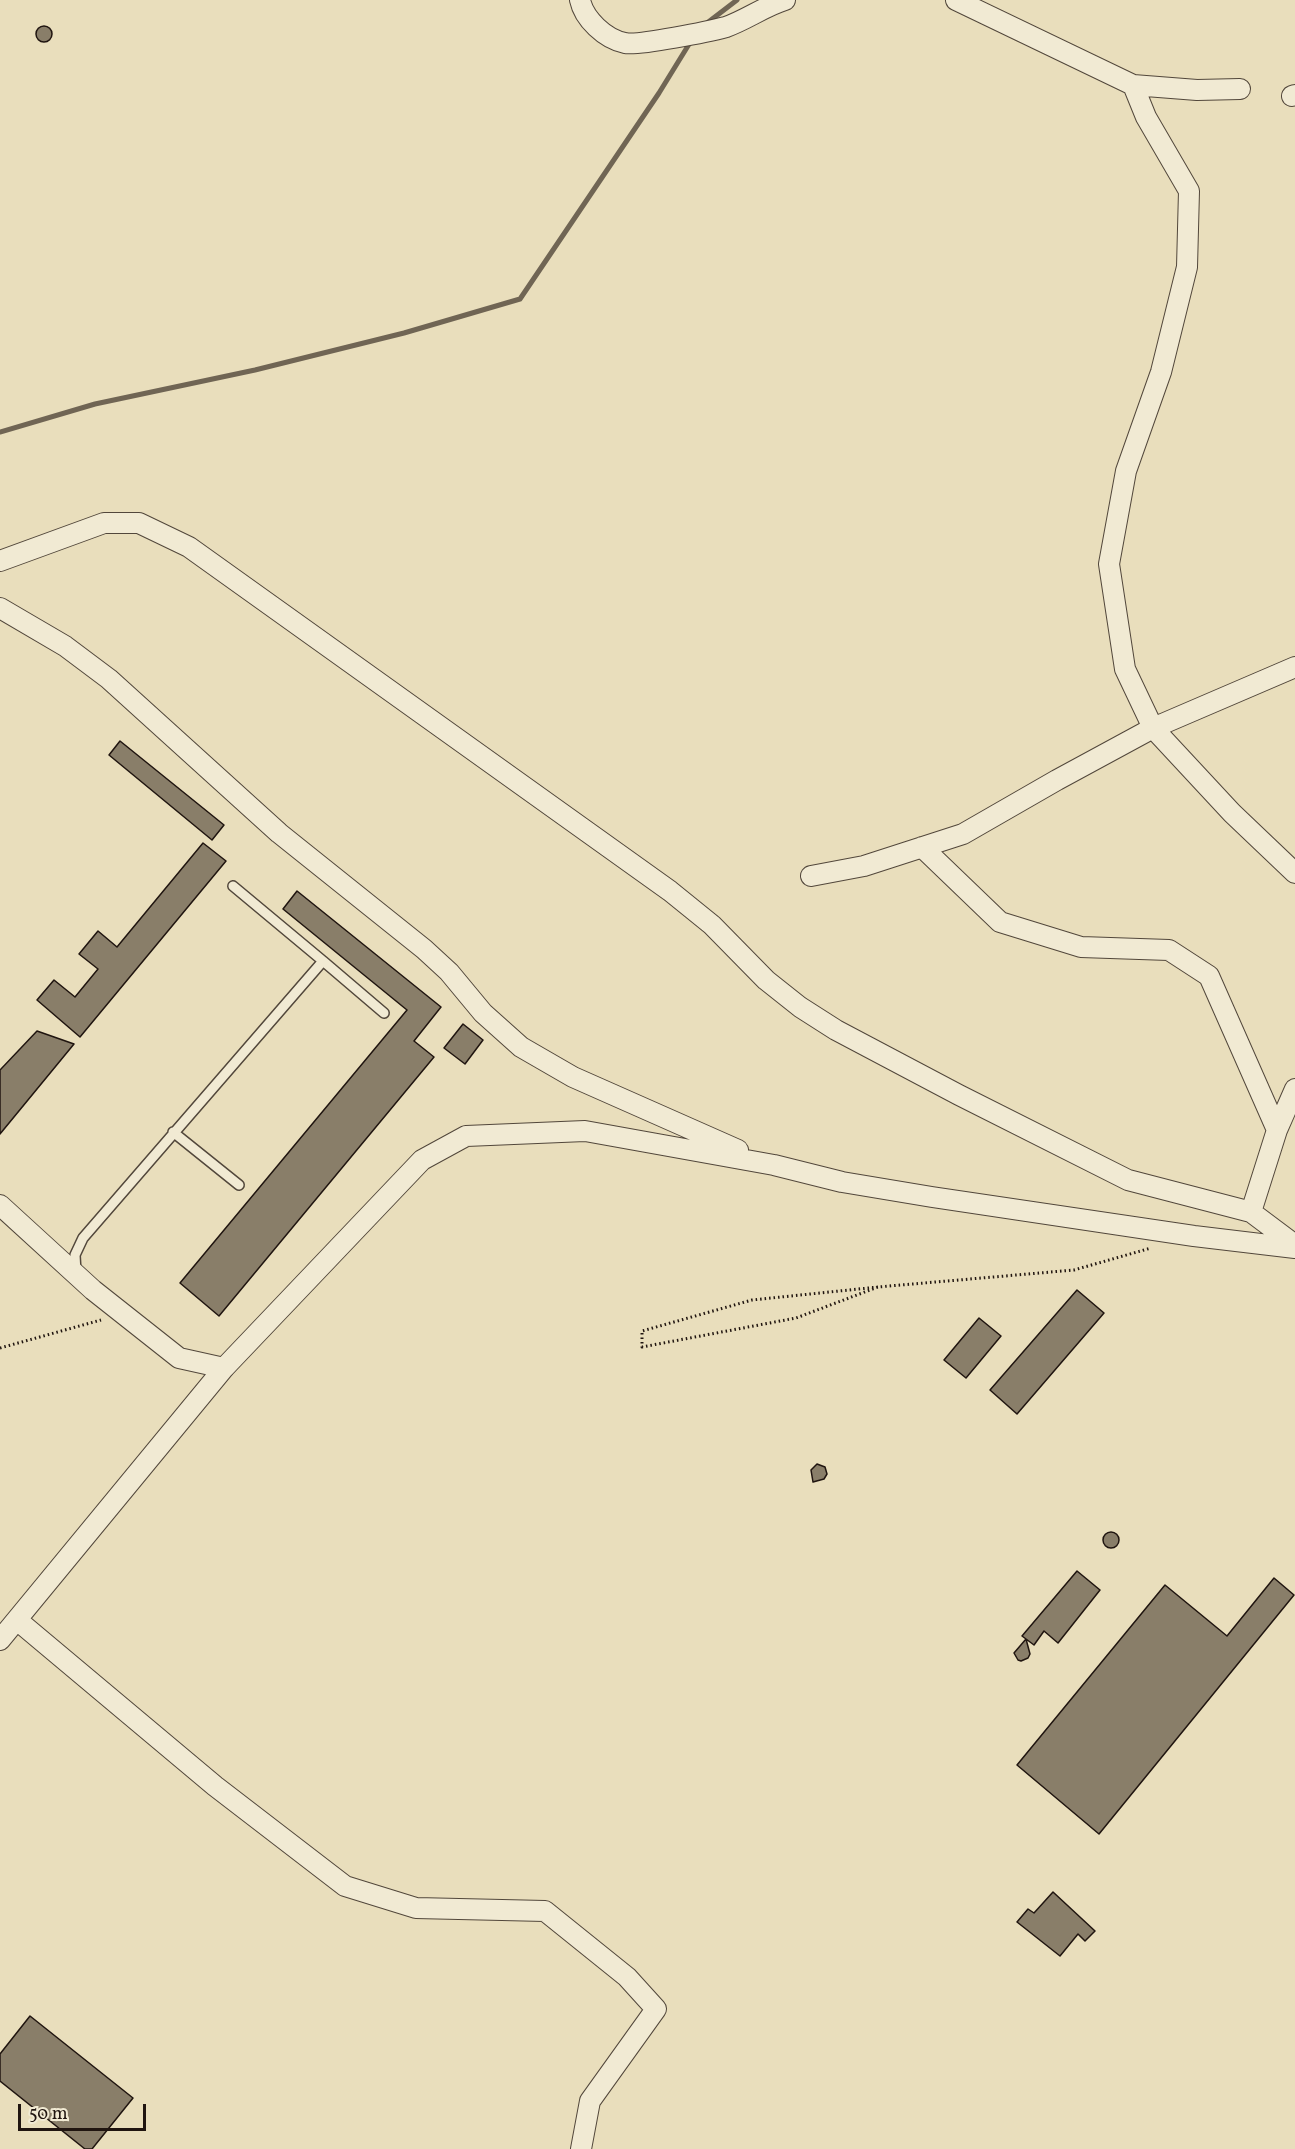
<!DOCTYPE html>
<style>
body{margin:0}
#map{position:relative;width:1295px;height:2149px;overflow:hidden;background:#e9debc;font-family:Vollkorn,serif}
canvas{display:block}
.scale{position:absolute;left:18px;top:2104px;width:128px;height:27px;box-sizing:border-box;border:3px solid #201510;border-top:0;padding-left:8px;font-size:18px;line-height:21px;white-space:nowrap;color:#201510;-webkit-text-stroke:4px #f1ead3;paint-order:stroke}
</style>
<div id="map">
<canvas width="1295" height="2149"></canvas>
<div class="scale">50 m</div>
</div>
<script>
const g = document.querySelector('canvas').getContext('2d');
g.lineJoin = 'round';
function trace(path, color, width, dash) {
  g.strokeStyle = color;
  g.lineWidth = width;
  g.lineCap = dash ? 'butt' : 'round';
  g.setLineDash(dash || []);
  g.stroke(path);
}
function fillPath(path, color) {
  g.fillStyle = color;
  g.fill(path, 'evenodd');
}
trace(new Path2D(`
 M707 23 737 0
 M0 432 95 404 255 370 404 333 520 299 659 93 691 41`), '#706554', 5);
const building = new Path2D(`
 M36 34a8 8 0 1 1 16 0a8 8 0 1 1-16 0Z
 M120 741 224 825 212 840 109 755Z
 M203 843 226 861 80 1037 37 1000 54 980 75 997 98 969 79 954 98 931 117 947Z
 M297 891 441 1007 414 1041 434 1057 219 1316 180 1283 407 1010 283 909Z
 M463 1024 483 1040 465 1064 444 1048Z
 M37 1031 74 1044 0 1134V1070Z
 M1077 1290 1104 1313 1017 1414 990 1390Z
 M979 1318 1001 1336 966 1378 944 1360Z
 M817 1464 825 1467 827 1474 824 1479 813 1482 811 1470Z
 M1103 1540a8 8 0 1 1 16 0a8 8 0 1 1-16 0Z
 M1077 1571 1100 1590 1058 1643 1044 1631 1034 1645 1022 1636Z
 M1274 1578 1294 1595 1099 1834 1017 1765 1165 1585 1227 1636Z
 M1026 1639 1030 1654 1028 1658 1021 1661 1018 1660 1014 1653Z
 M1053 1892 1095 1931 1085 1941 1078 1934 1060 1956 1017 1922 1028 1909 1034 1913Z
 M30 2016 133 2098 92 2149H85L0 2081V2054Z`);
fillPath(building, '#897e69');
trace(building, '#201510', 1.5);
const service = new Path2D(`
 M233 886 323 961
 M173 1132 239 1185
 M76 1273 75 1255 83 1238 323 961 384 1013`);
const minor = new Path2D(`
 M580 0C584 19 605 39 625 43 638 46 711 31 726 27 746 20 765 6 785 0
 M956 0 1133 85 1197 90 1240 89
 M1133 85 1146 117 1189 191 1187 267 1161 372 1126 471 1109 564 1125 669 1153 728 1232 813 1295 873
 M1292 96 1295 95
 M0 561 104 523H139L189 547 670 891 712 925 766 980 800 1007 836 1030 959 1095 1128 1180 1251 1212 1295 1245
 M0 608 65 646 109 679 279 833 424 949 449 972 483 1013 521 1047 573 1077 738 1150
 M922 847 1000 922 1081 947 1169 950 1209 976 1277 1130
 M811 876 864 866 963 834 1057 780 1153 728 1295 667
 M0 1205 93 1290 179 1358 224 1368
 M1251 1212 1277 1130 1295 1089
 M17 1620 215 1786 345 1886 416 1908 545 1911 627 1977 656 2009 590 2101 581 2149
 M0 1640 224 1368 422 1160 466 1136 585 1131 774 1165 842 1182 932 1197 1194 1236 1295 1248`);
trace(service, '#52473b', 12);
trace(minor, '#52473b', 22);
trace(new Path2D(`
 M878 1287 752 1300 642 1331V1347L796 1318 878 1287 1074 1270 1151 1248
 M0 1348 101 1320`), '#201510', 3, [1.5, 3]);
trace(service, '#f1ead3', 9);
trace(minor, '#f1ead3', 20);
</script>
